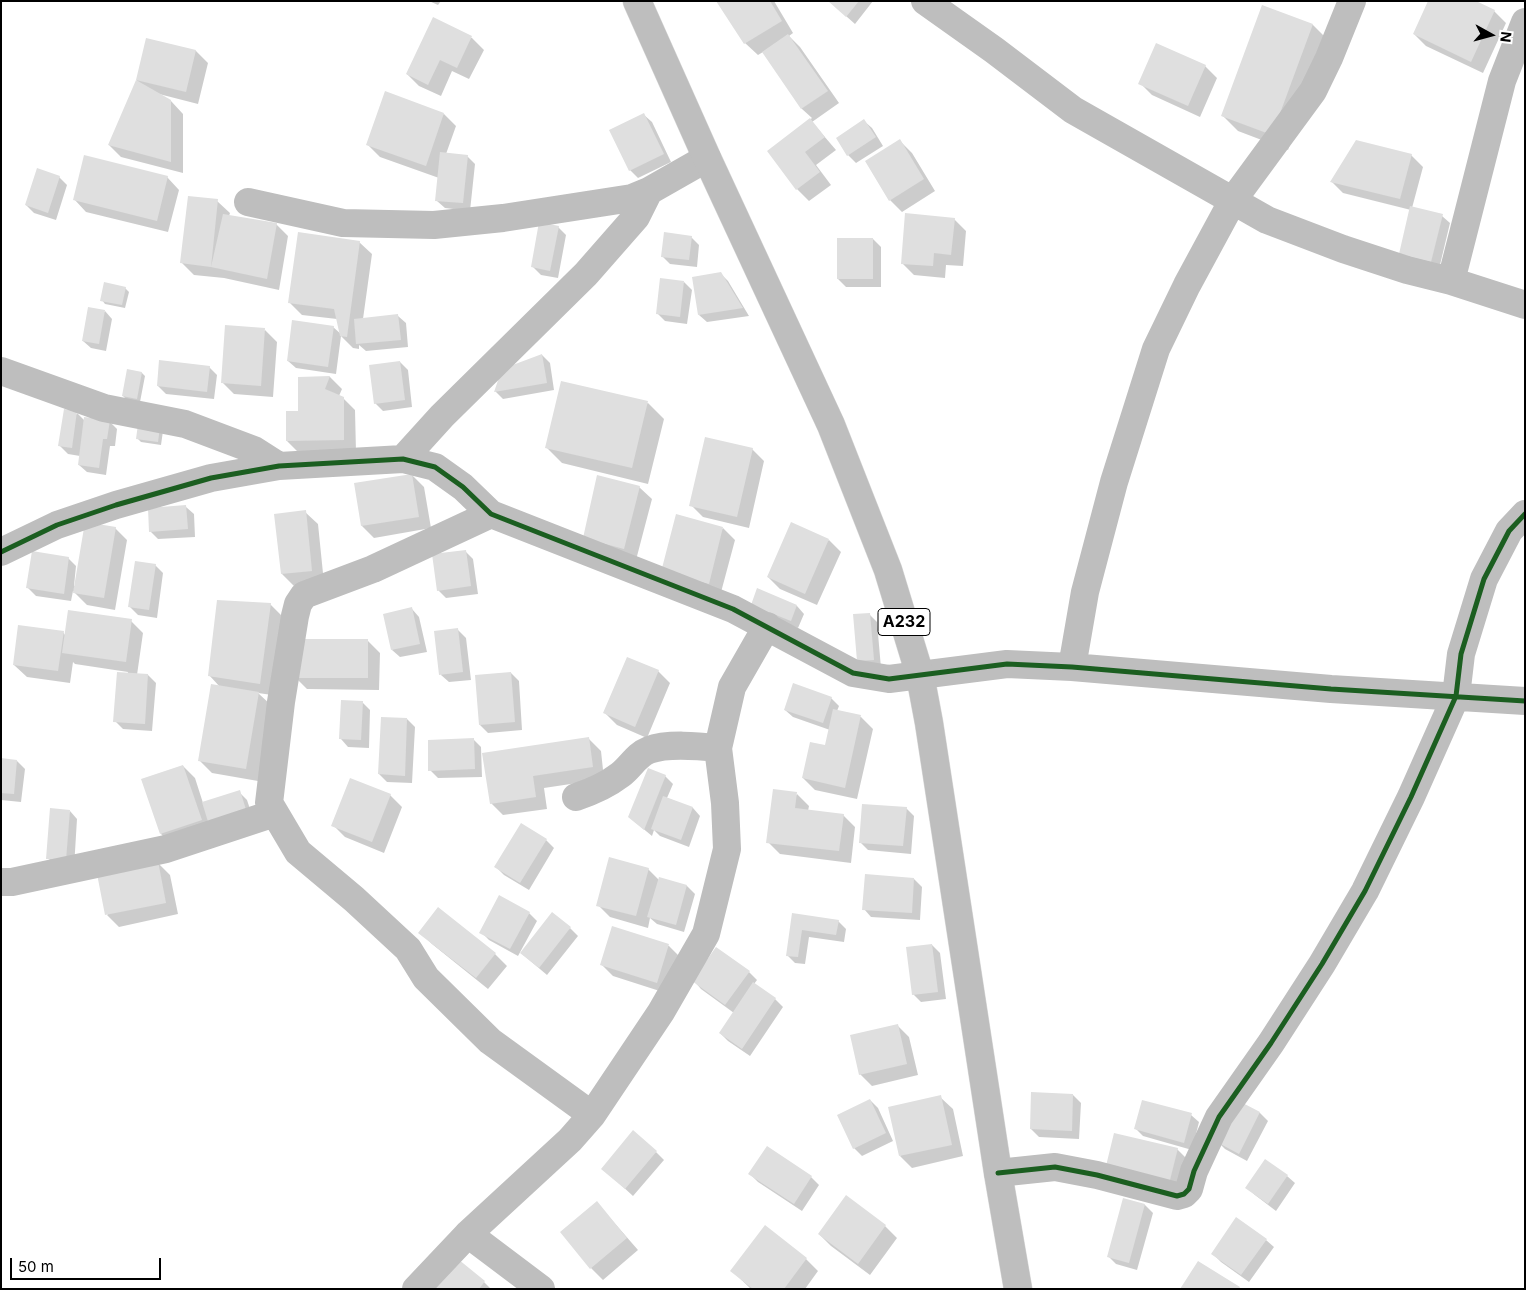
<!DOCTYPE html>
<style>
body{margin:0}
#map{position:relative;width:1526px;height:1290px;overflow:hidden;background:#fff;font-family:Inter,sans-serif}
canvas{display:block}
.frame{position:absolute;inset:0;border:2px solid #000;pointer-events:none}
.north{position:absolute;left:1466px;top:10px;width:50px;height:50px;-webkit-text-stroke:4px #fff;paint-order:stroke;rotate:97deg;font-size:14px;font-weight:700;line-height:20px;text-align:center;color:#000}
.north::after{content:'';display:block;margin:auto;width:18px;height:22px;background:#000;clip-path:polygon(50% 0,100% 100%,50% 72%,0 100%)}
.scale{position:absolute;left:10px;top:1258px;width:151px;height:22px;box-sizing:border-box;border:2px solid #000;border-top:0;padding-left:6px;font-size:15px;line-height:18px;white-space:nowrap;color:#000;-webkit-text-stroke:4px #fff;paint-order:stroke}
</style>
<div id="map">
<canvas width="1526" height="1290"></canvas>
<div class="frame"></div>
<div class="north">N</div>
<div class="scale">50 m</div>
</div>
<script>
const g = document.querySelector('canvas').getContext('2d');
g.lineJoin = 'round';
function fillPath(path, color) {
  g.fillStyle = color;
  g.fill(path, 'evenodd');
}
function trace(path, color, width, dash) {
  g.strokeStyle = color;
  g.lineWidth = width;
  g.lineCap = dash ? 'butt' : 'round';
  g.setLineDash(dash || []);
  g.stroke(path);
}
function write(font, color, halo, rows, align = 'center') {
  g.font = font + ' Inter,sans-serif';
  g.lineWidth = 4.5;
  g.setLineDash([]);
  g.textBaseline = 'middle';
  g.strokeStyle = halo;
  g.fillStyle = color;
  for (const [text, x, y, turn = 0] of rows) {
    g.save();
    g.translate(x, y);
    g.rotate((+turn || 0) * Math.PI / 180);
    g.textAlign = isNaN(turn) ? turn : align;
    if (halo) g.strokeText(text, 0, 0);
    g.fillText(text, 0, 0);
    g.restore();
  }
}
fillPath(new Path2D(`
 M429 1H441L438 5Z
 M717 1H774L793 33 789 36 800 47 839 103 812 122 836 150 816 165 831 185 809 201 797 189 769 151 812 118 802 109 763 52 758 55 745 43Z
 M829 1H873L855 24Z
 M1263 7 1313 25 1329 41 1288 150 1238 131 1222 115Z
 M1494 11 1506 23 1483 73 1426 46 1414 34Z
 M433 19 472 38 484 50 469 79 452 71 441 96 419 86 407 74Z
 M147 39 196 51 208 63 198 104 159 94 171 101 183 114V173L121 157 109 145 137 80Z
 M1205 66 1217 78 1200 117 1152 95 1140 83Z
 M444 114 456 126 446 154 467 156 475 164 470 211 445 208 437 201 439 178 380 157 368 145Z
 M644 115 652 122 671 162 638 178 630 170 611 131Z
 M864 121 872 128 883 146 856 163 848 155Z
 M900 141 912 153 935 191 902 212 890 200Z
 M1411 155 1423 167 1412 208 1442 216 1450 223 1439 269 1408 261 1411 210 1343 193 1331 181Z
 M59 177 67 185 56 220 34 213 26 205Z
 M167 177 179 190 168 232 86 212 74 199Z
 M217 201 230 213 229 216 276 224 288 236 279 290 224 278 194 275 182 263Z
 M954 219 966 231 963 266 946 265 945 278 914 275 902 263Z
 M558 227 566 235 558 278 541 275 533 267Z
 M691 237 699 245 697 267 670 264 662 256Z
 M873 239 881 247V287H846L838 279Z
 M359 242 372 254 363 319 398 316 406 323 408 347 366 351 359 345V349L353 348 341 336 336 374 296 368 288 361 333 327 341 334 337 319 302 315 290 303Z
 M720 273 728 281 749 316 707 322 699 315Z
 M684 282 692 290 687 324 665 321 657 313Z
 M125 288 129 292 125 308 105 304 102 300Z
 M105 311 112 319 106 351 91 348 83 341Z
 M265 330 277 342 273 397 234 394 222 382Z
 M542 355 550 363 554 390 503 399 495 391Z
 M400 362 408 370 412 407 383 411 375 403Z
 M209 367 217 375 214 399 166 394 158 386Z
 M128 370 142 373 145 376 140 402 126 399 123 396Z
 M330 377 342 389 339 396 343 398 355 410 356 452 299 453 287 441 299 412V378Z
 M648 403 664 419 648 484 562 463 546 447Z
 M77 413 85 421H109L117 429 115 446H110L106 475 87 472 79 465 80 456 68 454 60 446Z
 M163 431 161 445 141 442 137 438Z
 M752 449 764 461 749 528 703 517 691 505Z
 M412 475 424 487 431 528 374 538 362 526 356 484Z
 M639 487 652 499 636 560 596 550Z
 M186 507 194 514 195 537 158 539 150 531Z
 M305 512 318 524 324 583 294 586 282 574 276 515Z
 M115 528 127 540 115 610 87 605 73 591 71 601 36 596 28 588 68 558 76 566 74 586H76Z
 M723 528 735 540 720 596 675 583Z
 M829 540 841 552 817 605 780 589 768 577Z
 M465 551 473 559 478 594 446 598 438 590Z
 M155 565 163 573 157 618 138 615 130 607Z
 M270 604 282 616 272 695 258 693 271 705 258 781 212 773 200 761 220 687 209 675Z
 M752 604 797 606 804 614 798 628 760 612Z
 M412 609 419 617 427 652 400 657 392 650Z
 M869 614 877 622 881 668 858 661Z
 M131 621 143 633 137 675H148L156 683 152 731 123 729 115 721 128 672 75 664 73 662 70 683 27 677 14 665 63 632 65 635Z
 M458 630 466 638 471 680 449 682 441 675Z
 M368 641 380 653 379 690 307 689 295 677Z
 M658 671 670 683 647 738 617 725 605 713Z
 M511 673 519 681 522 730 488 733 480 725Z
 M831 698 839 706 837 711 861 717 873 729 857 799 815 790 803 778 826 747 830 730 793 717 785 710Z
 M362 702 370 710 369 748 348 747 341 739Z
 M407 719 415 727 412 783 387 782 379 774Z
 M473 739 481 747 482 777 438 778 430 770Z
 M589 739 601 751 604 779 544 788 547 809 503 815 491 803Z
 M1 759 17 761 25 769 21 802 1 800Z
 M183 766 195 778 203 803 239 792 247 800 254 821 173 846 161 834Z
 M665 776 673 784 667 798 693 808 700 816 689 847 660 836 654 830 652 836 629 817Z
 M797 794 809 806 808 811 843 815 855 827 851 863 780 854 768 842Z
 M390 795 402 807 384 853 345 837 333 825Z
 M906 808 914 816 911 854 868 850 860 842Z
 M70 811 77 819 74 868 56 866 48 858Z
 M521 825 546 840 554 848 529 890 504 875 496 867Z
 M158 863 170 875 178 914 119 927 107 915Z
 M648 869 659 880 660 878 687 886 695 894 684 932 657 924 650 918 648 928 610 917 598 905Z
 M914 879 922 887 920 920 871 917 864 909Z
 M529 913 537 921 518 956 489 940 481 932Z
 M793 914 838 921 846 929 844 942 809 937 805 964 795 963 787 955Z
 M570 928 578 936 547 975 521 953Z
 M613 928 669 946 681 958 669 994 613 976 601 964Z
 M420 932 495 954 507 966 488 989 432 944Z
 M932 945 940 953 946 999 921 1002 913 994Z
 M749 972 757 980 754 984 775 999 783 1007 750 1056 728 1041 720 1033 734 1013 701 989 694 981Z
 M897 1025 909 1037 918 1075 872 1086 860 1074Z
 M1073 1095 1081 1103 1079 1139 1039 1137 1031 1129Z
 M940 1097 953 1109 963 1156 912 1168 900 1156Z
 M870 1100 878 1108 893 1141 862 1156 854 1148Z
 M1238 1102 1260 1113 1268 1121 1247 1161 1225 1149 1217 1141Z
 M1191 1115 1199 1122 1192 1150 1143 1136 1135 1128Z
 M1177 1149 1189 1161 1181 1196 1119 1181Z
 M656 1152 664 1160 633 1196 609 1174Z
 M750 1174 811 1177 819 1185 802 1211 758 1182Z
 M1287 1176 1295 1183 1276 1211 1255 1195 1247 1188Z
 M1124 1199 1145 1205 1153 1213 1137 1270 1116 1264 1108 1256Z
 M597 1203 638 1250 603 1280 591 1268Z
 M885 1226 897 1238 870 1275 831 1246 819 1234Z
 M765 1227 806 1259 818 1271 805 1289H751L732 1271Z
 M1266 1240 1274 1247 1249 1282 1221 1262 1213 1254Z
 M484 1282 491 1289H427Z`), '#0003');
fillPath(new Path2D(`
 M716 1H770L782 21 744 44Z
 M828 1H859L846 17Z
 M1428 1H1476L1495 10 1471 62 1413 34Z
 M1262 5 1313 24 1272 135 1221 116Z
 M433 17 472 36 457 68 440 60 428 85 406 74Z
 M788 34 828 91 801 109 762 52Z
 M146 38 196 50 186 92 136 80Z
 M1156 43 1206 65 1188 106 1138 84Z
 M136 80 171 100V162L108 145Z
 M385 91 444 113 426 166 366 145Z
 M644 113 664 154 629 171 609 130Z
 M810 118 825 137 805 152 820 172 796 190 767 151Z
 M864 119 876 137 847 156 836 138Z
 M900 139 924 179 889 201 865 161Z
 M1356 140 1412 154 1400 199 1330 182Z
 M440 152 468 155 463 203 435 201Z
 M84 155 168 176 157 221 73 200Z
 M37 168 60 176 48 213 25 205Z
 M188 196 218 199 211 267 180 263Z
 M1410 206 1443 214 1431 262 1399 254Z
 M905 213 955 218 951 255 934 253 933 266 901 264Z
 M223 214 277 223 267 279 211 267Z
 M539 222 559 226 550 271 531 267Z
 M298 232 360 241 347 337 340 336 334 309 288 303Z
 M664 232 692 236 689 260 661 257Z
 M837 238H873V279H837Z
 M721 272 743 308 698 315 692 277Z
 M660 278 684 281 680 317 656 314Z
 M104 282 126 287 122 305 100 301Z
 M88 307 105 310 99 344 82 341Z
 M398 314 401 340 356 344 354 319Z
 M292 320 334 326 328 367 287 361Z
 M225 325 265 328 261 386 221 383Z
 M542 354 547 383 494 392 502 369Z
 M159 360 210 366 207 392 157 386Z
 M400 361 405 400 374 404 369 365Z
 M127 369 142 372 137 399 122 396Z
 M330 376 325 389 344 397V440L286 441V411H298V377Z
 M561 381 648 401 632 468 545 448Z
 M64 409 77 411 72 448 58 446Z
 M84 417 110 420 107 439H103L99 468 78 465Z
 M138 424 160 427 158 442 136 439Z
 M705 437 753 448 737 517 689 506Z
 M412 474 419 517 361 526 354 483Z
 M597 475 640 486 624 549 583 538Z
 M186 505 188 529 149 532 148 508Z
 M306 510 312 571 281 574 274 514Z
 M676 514 723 527 709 584 661 572Z
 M85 522 116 527 104 598 73 593Z
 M791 522 829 539 805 594 767 577Z
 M466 550 471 586 437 591 432 554Z
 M32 551 69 557 64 594 26 588Z
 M135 561 156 564 149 610 128 607Z
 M757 588 797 605 791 621 751 605Z
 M217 600 271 603 260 684 208 676Z
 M412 607 420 644 391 650 383 614Z
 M68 610 132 619 126 662 62 653Z
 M870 613 874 660 857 661 853 614Z
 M18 625 64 631 58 671 13 665Z
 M458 628 463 672 439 675 434 631Z
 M295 639H368V678H294Z
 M627 657 659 670 635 727 603 713Z
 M117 672 148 674 145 724 113 722Z
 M511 672 515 722 479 725 475 675Z
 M793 683 832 697 823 723 784 710Z
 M211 684 259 692 246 769 198 761Z
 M341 700 363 701 361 740 339 739Z
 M833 709 861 715 845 788 802 778 810 742 825 745Z
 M381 717 407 718 405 776 378 774Z
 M589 737 593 767 533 776 536 797 490 804 482 753Z
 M474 738 475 769 428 771V740Z
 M1 758 17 760 14 794 1 793Z
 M183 765 202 820 160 834 141 779Z
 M648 768 666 775 644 830 628 817Z
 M350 778 391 794 372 842 331 826Z
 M773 789 797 792 795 808 844 814 839 851 766 843Z
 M240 790 247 813 209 825 202 802Z
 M663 796 693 807 681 840 651 829Z
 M862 804 907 807 903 846 859 843Z
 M50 808 70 810 66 860 46 859Z
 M521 823 547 839 520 883 494 867Z
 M609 857 649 868 636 916 596 906Z
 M158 861 166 903 105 915 97 874Z
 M865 874 914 878 912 913 862 910Z
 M659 877 687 885 676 925 647 917Z
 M499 895 530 912 510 949 479 933Z
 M438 907 496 953 476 978 418 933Z
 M552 912 571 927 539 968 520 953Z
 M792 913 839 920 836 935 802 930 798 957 786 956Z
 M612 926 669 944 657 983 600 965Z
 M932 944 938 992 912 995 906 947Z
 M716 947 750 971 725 1005 692 981Z
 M753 982 776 998 742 1049 719 1033Z
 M898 1024 907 1064 859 1075 850 1035Z
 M1031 1092 1073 1094 1072 1131 1030 1129Z
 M941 1095 952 1145 899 1156 888 1107Z
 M870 1099 886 1133 853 1149 837 1115Z
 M1142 1100 1192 1113 1184 1143 1134 1129Z
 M1237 1100 1260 1112 1239 1154 1215 1141Z
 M633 1130 657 1151 625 1189 601 1169Z
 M1114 1133 1178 1148 1169 1184 1105 1170Z
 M767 1146 812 1176 794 1204 748 1174Z
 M1265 1159 1288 1175 1268 1204 1245 1188Z
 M846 1195 886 1225 858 1264 818 1234Z
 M1123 1198 1145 1204 1129 1263 1107 1257Z
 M597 1201 627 1238 590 1269 560 1232Z
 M1236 1217 1267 1239 1241 1275 1211 1254Z
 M765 1225 807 1258 784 1289H753L730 1271Z
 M453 1255 485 1281 479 1289H426Z
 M1198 1261 1240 1287 1239 1289H1180Z`), '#dfdfdf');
const major = new Path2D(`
 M637 1 707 158 831 425 888 570 920 675 929 723 998 1173 1018 1289`);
trace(major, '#dbdbdb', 29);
trace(new Path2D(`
 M925 1 994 50 1073 110 1267 220 1343 249 1407 270 1451 281 1525 305
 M248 202 343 223 434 225 503 218 632 198 649 191 707 158
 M1451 281 1502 81 1525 22
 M1 371 104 408 185 424 254 450 279 466
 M403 459 442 416 586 274 636 217 649 191
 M491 514 373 569 304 595 298 604 295 616 281 702 269 803 298 852 354 899 408 949 426 978 490 1041 592 1115
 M1 552 57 525 116 505 211 478 279 466 403 459 435 467 463 487 491 514 733 609 853 673 889 679 1007 664 1072 667 1331 689 1525 701
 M1072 667 1085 592 1114 482 1156 349 1187 285 1233 200 1313 91 1329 58 1352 1
 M576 797C591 792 607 785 620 775 631 767 636 755 649 750 667 743 699 746 718 748
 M1 882H12L166 849 275 813
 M998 1173 1055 1167 1097 1175 1177 1196 1184 1194 1189 1189 1194 1171 1219 1117 1271 1043 1322 964 1365 891 1411 797 1456 696 1461 654 1484 579 1509 531 1525 514
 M468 1234 541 1289
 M416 1289 468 1234 570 1140 592 1115 661 1012 706 934 727 849 725 803 718 748 732 687 767 626`), '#bebebe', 28);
trace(major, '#bebebe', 28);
trace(new Path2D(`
 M1 552 57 525 116 505 211 478 279 466 403 459 435 467 463 487 491 514 733 609 853 673 889 679 1007 664 1072 667 1331 689 1525 701
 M998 1173 1055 1167 1097 1175 1177 1196 1184 1194 1189 1189 1194 1171 1219 1117 1271 1043 1322 964 1365 891 1411 797 1456 696 1461 654 1484 579 1509 531 1525 514`), '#1b5e20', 5);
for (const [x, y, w] of [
 [904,622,52]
]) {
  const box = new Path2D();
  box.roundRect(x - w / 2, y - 13.5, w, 27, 4);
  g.fillStyle = '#fff';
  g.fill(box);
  trace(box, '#000', 1);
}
write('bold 16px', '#000', null, [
 ["A232",904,622]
]);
</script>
